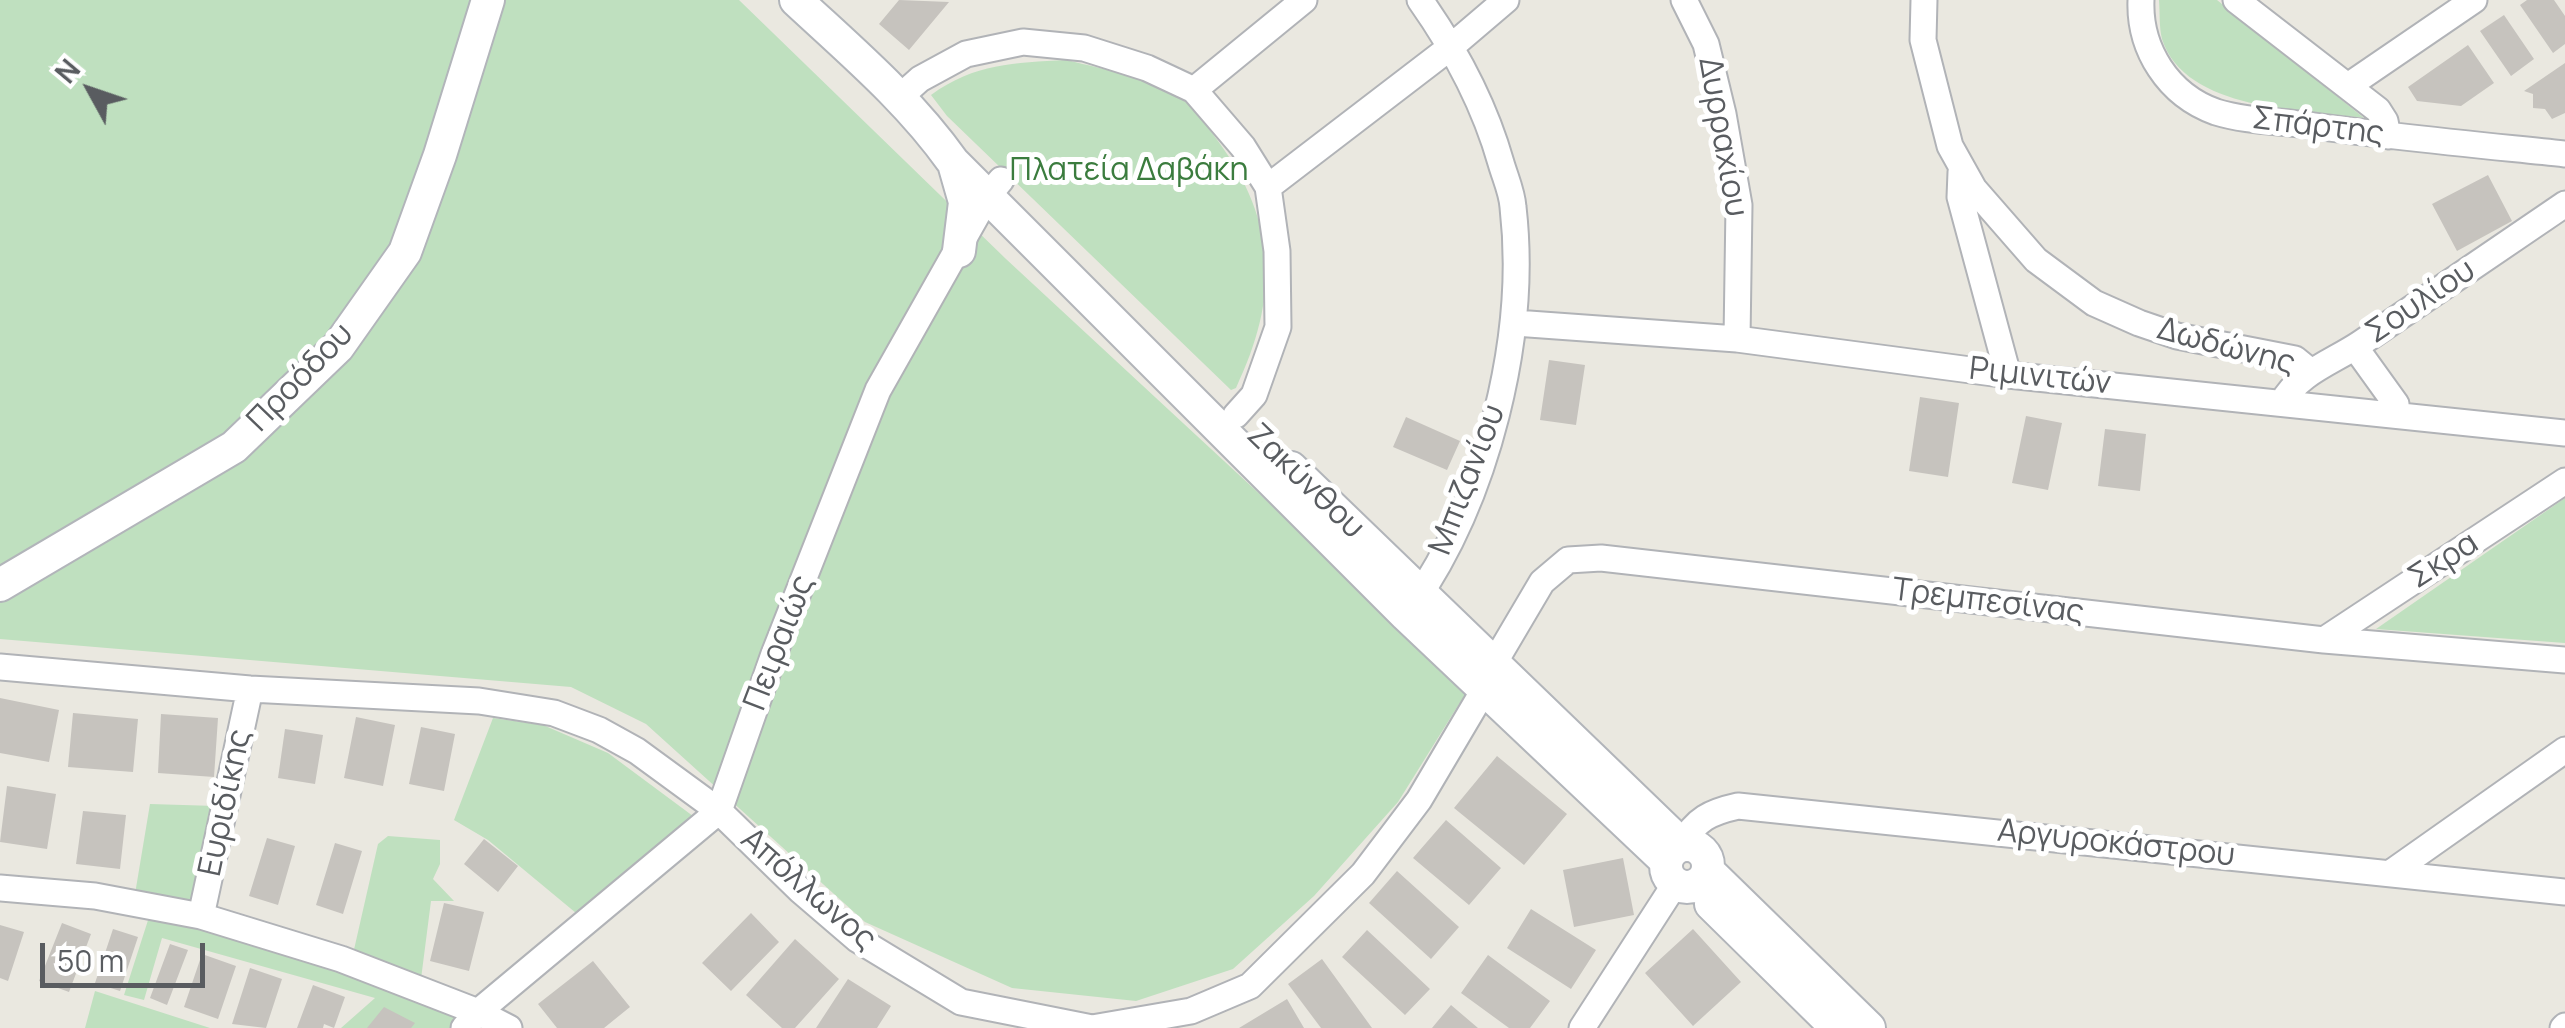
<!DOCTYPE html>
<meta charset="utf-8">
<style>
body{margin:0}
#map{position:relative;width:2565px;height:1028px;overflow:hidden;background:#eae8e0;font-family:Manrope,sans-serif}
canvas{display:block}
.north{position:absolute;left:40px;top:40px;width:100px;height:100px;-webkit-text-stroke:8px #fff;paint-order:stroke;rotate:310deg;font-size:28px;font-weight:700;line-height:40px;text-align:center;color:#595c60}
.north::after{content:'';display:block;margin:auto;width:35px;height:45px;background:#595c60;clip-path:polygon(50% 0,100% 100%,50% 72%,0 100%)}
.scale{position:absolute;left:40px;top:943px;width:165px;height:45px;box-sizing:border-box;border:5px solid #595c60;border-top:0;padding-left:12px;font-size:30px;line-height:35px;white-space:nowrap;color:#595c60;-webkit-text-stroke:8px #fff;paint-order:stroke}
</style>
<div id="map">
<canvas width="2565" height="1028"></canvas>
<div class="north">N</div>
<div class="scale">50 m</div>
</div>
<script>
const g = document.querySelector('canvas').getContext('2d');
g.lineJoin = 'round';
function fillPath(path, color) {
  g.fillStyle = color;
  g.fill(path, 'evenodd');
}
function trace(path, color, width, dash) {
  g.strokeStyle = color;
  g.lineWidth = width;
  g.lineCap = dash ? 'butt' : 'round';
  g.setLineDash(dash || []);
  g.stroke(path);
}
function write(font, color, halo, rows, align = 'center') {
  g.font = font + ' Manrope,sans-serif';
  g.lineWidth = 10;
  g.setLineDash([]);
  g.textBaseline = 'middle';
  g.strokeStyle = halo;
  g.fillStyle = color;
  for (const [text, x, y, turn = 0] of rows) {
    g.save();
    g.translate(x, y);
    g.rotate((+turn || 0) * Math.PI / 180);
    g.textAlign = isNaN(turn) ? turn : align;
    if (halo) g.strokeText(text, 0, 0);
    g.fillText(text, 0, 0);
    g.restore();
  }
}
fillPath(new Path2D(`
 M0 0H739L1006 259 1469 688 1398 802 1314 896 1233 969 1136 1001 1012 988 865 922 646 724 571 687 0 639Z
 M2159 0H2217L2364 118C2304 110 2185 111 2162 39 2159 27 2160 12 2159 0Z
 M1066 60C1107 70 1155 78 1190 105 1201 113 1209 130 1218 141 1278 223 1279 298 1236 388L1231 390 947 116 931 95C975 63 1014 63 1066 60Z
 M2565 498V643L2376 629Z
 M493 718 543 725 608 753 701 822 582 918 488 840 454 820Z
 M150 804 216 806 195 905 135 894Z
 M388 836 440 840V864L433 879 454 901H431L421 979 353 954 378 844Z
 M150 914C254 944 360 972 459 1018L451 1028H341L375 998 162 938 144 1000 124 995Z
 M95 991 210 1028H85Z`), '#bfe0bf');
fillPath(new Path2D(`
 M899 0 949 2 909 50 879 24Z
 M2527 0H2554L2565 16V44L2553 53 2520 5Z
 M2504 15 2534 59 2511 76 2480 31Z
 M2468 45 2494 83 2461 106 2417 101 2408 87Z
 M2565 63V113L2552 119 2545 109 2533 108V94L2524 91Z
 M2488 175 2512 221 2457 251 2432 204Z
 M1549 360 1585 365 1576 425 1540 420Z
 M1920 397 1959 403 1948 477 1909 471Z
 M2026 416 2062 423 2048 490 2012 483Z
 M1406 417 1460 441 1447 470 1393 447Z
 M2105 429 2146 434 2140 491 2098 486Z
 M0 698 59 710 49 762 0 753Z
 M73 713 138 719 133 772 68 767Z
 M161 714 218 718 214 777 158 773Z
 M356 717 395 725 383 786 344 778Z
 M421 727 455 734 444 791 409 784Z
 M285 729 323 735 315 784 278 778Z
 M1497 756 1567 814 1524 865 1454 808Z
 M7 786 56 794 47 849 0 842Z
 M83 811 126 815 120 869 76 864Z
 M1446 820 1501 868 1469 905 1413 858Z
 M267 838 295 846 278 905 249 896Z
 M484 839 518 866 498 892 464 864Z
 M335 843 362 851 343 914 316 905Z
 M1623 858 1634 915 1574 927 1563 870Z
 M1397 871 1459 927 1431 959 1369 903Z
 M444 903 484 912 469 971 430 961Z
 M1531 909 1596 950 1571 989 1507 948Z
 M751 913 779 942 731 991 702 963Z
 M62 923 91 934 69 992 39 981Z
 M0 925 24 932 8 981 0 978Z
 M113 929 138 937 120 991 95 983Z
 M1693 929 1741 982 1693 1026 1645 973Z
 M1367 930 1430 989 1405 1015 1342 957Z
 M795 939 839 979 795 1028H782L746 995Z
 M170 944 188 950 167 1005 150 998Z
 M202 954 236 966 218 1019 184 1007Z
 M1488 955 1550 1001 1530 1028H1509L1461 993Z
 M1322 959 1372 1028H1321L1288 984Z
 M593 961 630 1007 604 1028H557L538 1004Z
 M250 968 282 979 266 1028 232 1024Z
 M848 979 891 1006 877 1028H816Z
 M313 985 345 997 334 1028 324 1024 323 1028H297Z
 M1287 999 1304 1028H1239Z
 M1451 1005 1478 1028H1432Z
 M384 1007 415 1023 411 1028H367Z`), '#c6c3be');
const street = new Path2D(`
 M1684 0 1706 44 1723 114 1739 205 1737 339
 M1924 0 1923 40 1950 146 1974 189 2036 260 2094 303 2139 323 2177 336 2295 359 2311 372
 M2141 0C2139 49 2168 95 2216 112 2245 121 2277 121 2307 125 2393 137 2479 145 2565 154
 M2236 0 2378 110 2385 121 2388 136
 M2348 86 2474 0
 M1194 90 1304 0
 M901 96 920 79 966 54 1023 42 1084 48 1147 68 1194 90 1243 147 1268 187 1277 251 1278 327 1254 395 1236 415
 M1961 172 1960 197 2008 375
 M1268 187 1452 46 1506 0
 M1515 323 1737 339 2008 375 2565 433
 M2355 347 2396 404 2397 414
 M2282 403C2299 372 2333 362 2361 343 2429 297 2497 250 2565 204
 M1412 606C1487 499 1528 337 1513 207 1512 192 1505 177 1501 163 1484 103 1456 51 1420 0
 M2324 640 2565 481
 M0 667 250 689 479 701 554 713 599 730 637 751 719 811 801 891 857 939 961 1002 1092 1028 1191 1011 1250 986 1363 874 1419 800 1484 690 1493 665 1542 582 1568 560 1601 558 2324 640 2565 660
 M1682 845C1695 819 1711 812 1738 806L2565 892
 M2392 872 2565 750
 M0 888 95 896 201 916 341 959 478 1012 509 1028
 M201 916 250 689
 M464 1028 478 1012 719 811 774 654 878 390 987 197 1001 180
 M1582 1028 1675 884
 M2563 1028 2565 1026`);
const secondary = new Path2D(`
 M796 0C852 52 909 100 953 162L1406 615 1666 861
 M955 167 965 202 959 251
 M1291 468 1682 845
 M0 585 234 447 338 347 405 252 440 155 488 0
 M1666 866a21 21 0 1 1 42 0a21 21 0 1 1-42 0Z
 M1708 871 1869 1028
 M1711 904 1837 1028`);
trace(street, '#b1b3b7', 29);
trace(secondary, '#b2b5ba', 36);
trace(street, '#fff', 25);
trace(secondary, '#fff', 32);
write('32px', '#595c60', '#fff', [
 ["Σπάρτης",2318,127,7],
 ["Δυρραχίου",1722,137,80],
 ["Σουλίου",2421,302,-34],
 ["Δωδώνης",2226,347,15],
 ["Ριμινιτών",2040,377,6],
 ["Προόδου",301,378,-46],
 ["Μπιζανίου",1468,480,-69],
 ["Ζακύνθου",1305,482,44],
 ["Σκρα",2444,561,-33],
 ["Τρεμπεσίνας",1988,602,7],
 ["Πειραιώς",780,643,-69],
 ["Ευριδίκης",226,803,-78],
 ["Αργυροκάστρου",2116,844,6],
 ["Απόλλωνος",808,890,41]
]);
write('32px', '#3b7c3e', '#fff', [
 ["Πλατεία Δαβάκη",1129,171]
]);
</script>
